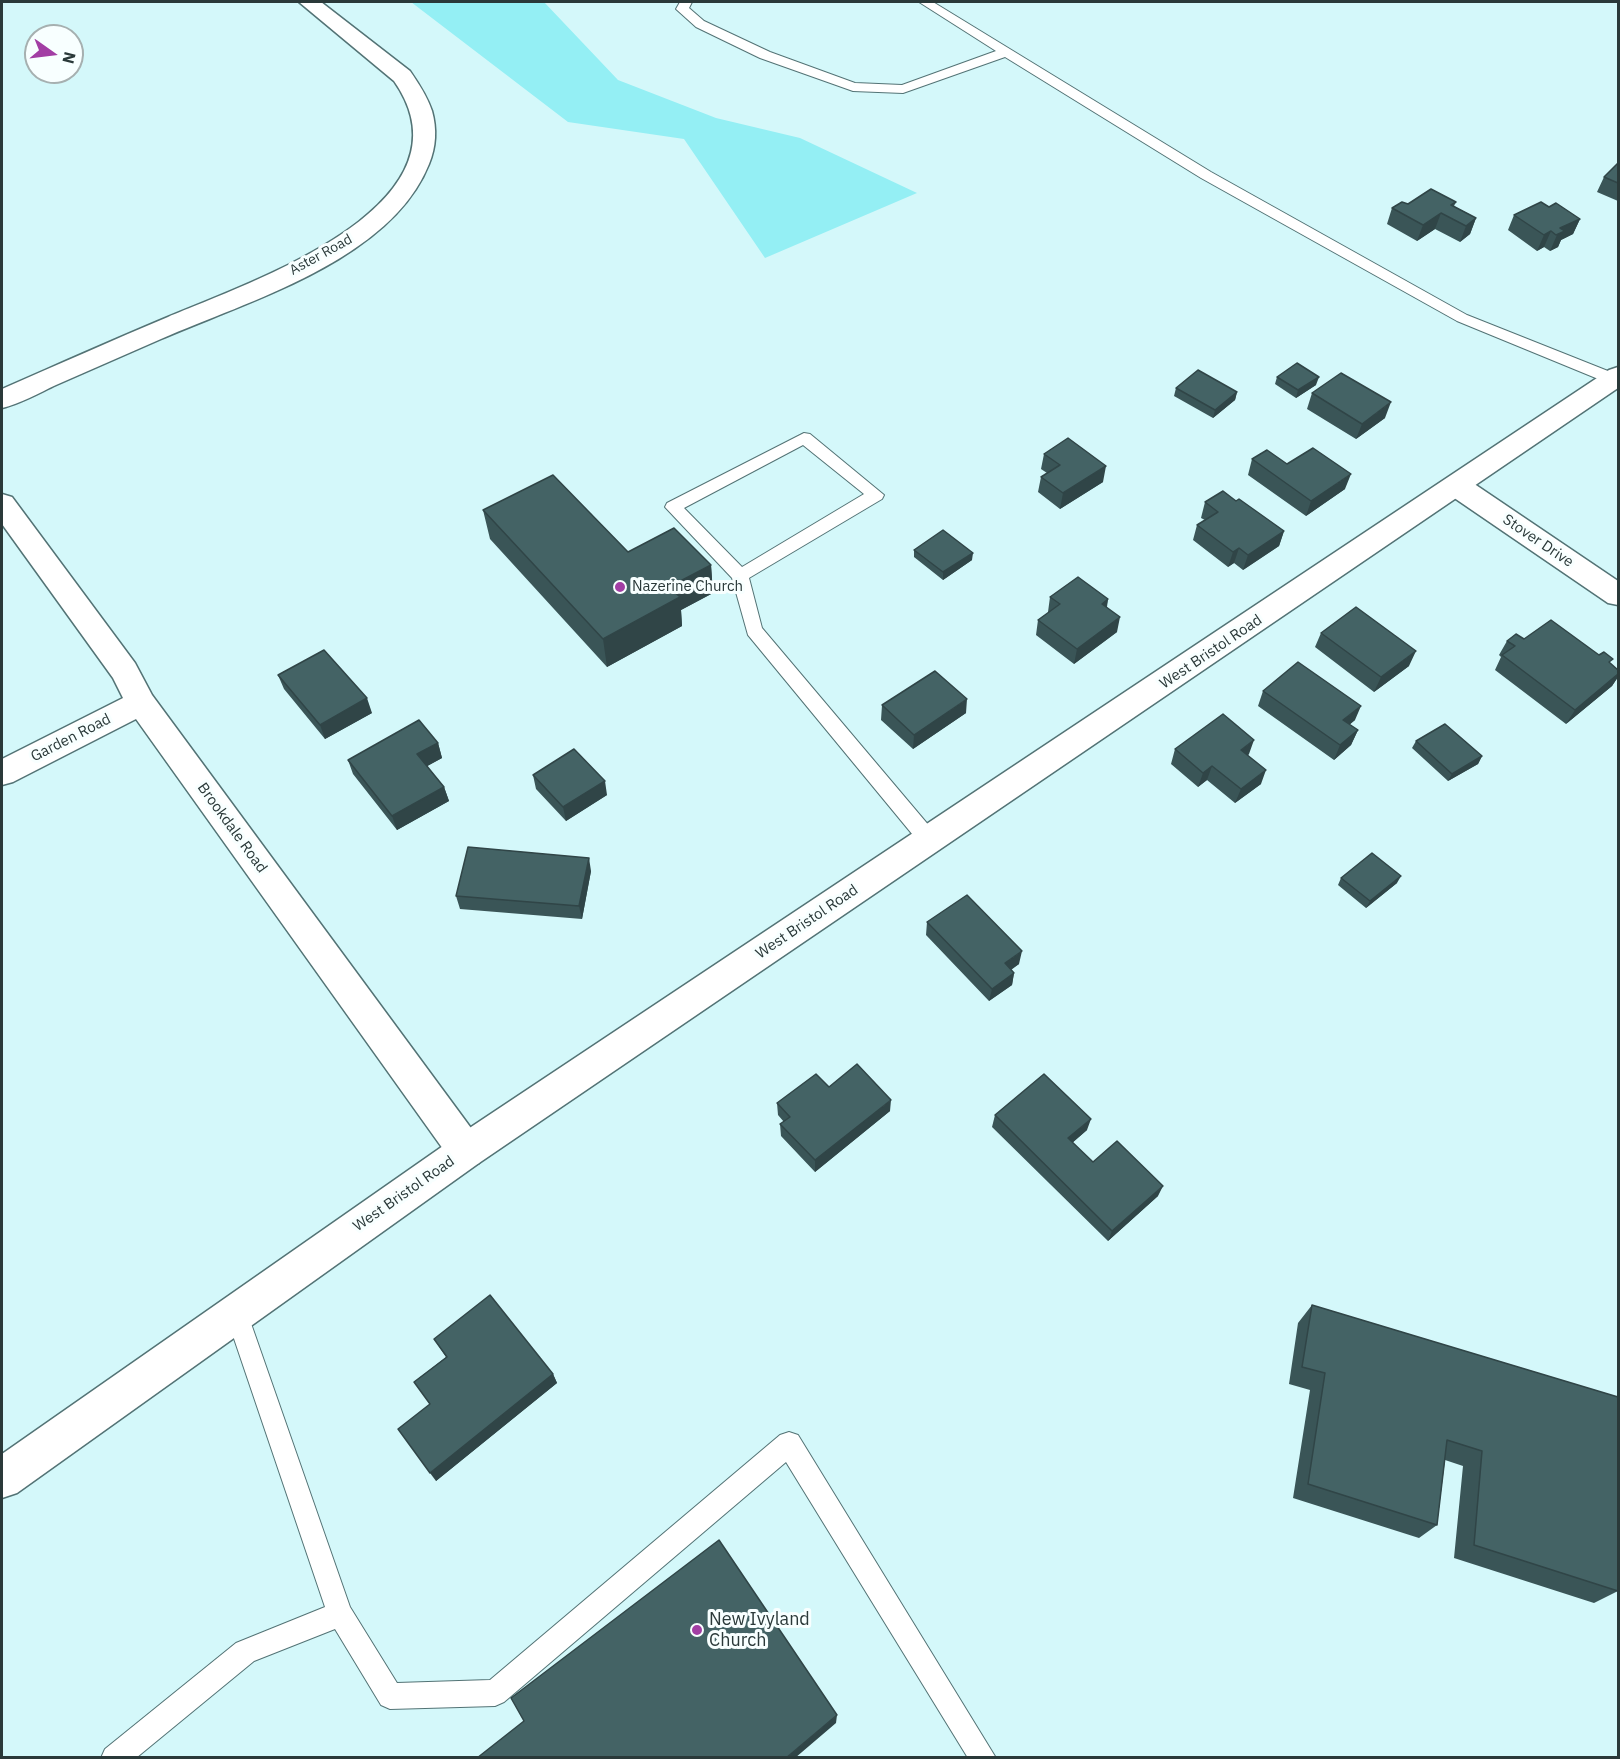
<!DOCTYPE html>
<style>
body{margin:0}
#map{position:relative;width:1620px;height:1759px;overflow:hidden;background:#d4f8fa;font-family:"IBM Plex Sans",sans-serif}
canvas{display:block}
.frame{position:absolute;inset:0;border:3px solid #2a3939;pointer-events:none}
.north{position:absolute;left:24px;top:24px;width:60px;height:60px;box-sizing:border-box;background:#f8ffff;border:2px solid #a6b0b0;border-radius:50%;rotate:104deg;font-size:16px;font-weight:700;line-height:24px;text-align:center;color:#2a3939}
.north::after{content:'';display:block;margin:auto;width:21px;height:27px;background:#a23ea4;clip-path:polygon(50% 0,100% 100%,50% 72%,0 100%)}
</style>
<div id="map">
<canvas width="1620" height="1759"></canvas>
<div class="frame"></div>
<div class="north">N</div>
</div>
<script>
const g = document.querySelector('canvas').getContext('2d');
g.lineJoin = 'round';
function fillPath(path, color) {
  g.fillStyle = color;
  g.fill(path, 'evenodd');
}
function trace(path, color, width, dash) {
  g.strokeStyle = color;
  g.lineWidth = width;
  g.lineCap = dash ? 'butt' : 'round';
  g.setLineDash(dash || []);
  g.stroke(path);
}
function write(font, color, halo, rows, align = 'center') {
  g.font = font + ' "IBM Plex Sans",sans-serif';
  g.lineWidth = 6;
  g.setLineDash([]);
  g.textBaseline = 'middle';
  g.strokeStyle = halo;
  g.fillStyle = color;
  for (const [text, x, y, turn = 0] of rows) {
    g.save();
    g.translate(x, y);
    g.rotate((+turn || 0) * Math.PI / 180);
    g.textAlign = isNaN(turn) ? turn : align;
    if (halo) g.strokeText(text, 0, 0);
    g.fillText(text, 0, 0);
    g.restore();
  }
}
fillPath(new Path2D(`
 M411 2H544L618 80 716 118 800 138 917 193 765 258 684 139 568 122Z`), '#94eff4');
const service = new Path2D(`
 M680 2H692L689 8 704 21 770 52 855 83 902 85 996 51 919 2H933L1211 172 1467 315 1618 375V383H1608L1457 321 1201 178 1005 57 903 93 853 91 760 58 696 27 676 9Z
 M804 433 810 434 884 495 882 499 749 578 762 628 936 834 939 840 936 846 929 848 922 846 748 635 732 578 665 507 667 503ZM803 445 864 494 742 567 684 508Z
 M236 1301 244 1304 247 1312 350 1607 397 1683 490 1680 780 1435 789 1432 798 1435 996 1758H968L786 1462 504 1702 495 1706 390 1709 381 1705 335 1629 254 1661 136 1758H101L105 1749 236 1643 325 1607 225 1312 228 1304Z`);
const minor = new Path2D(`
 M299 2H321L410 71C419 84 427 96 432 111 437 129 436 147 429 164 391 260 248 301 161 339 126 354 91 370 56 385 39 393 20 404 2 408V389C57 365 113 340 168 317 248 283 481 205 394 81Z
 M1457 476 1467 479 1618 581V605L1608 603 1447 493 1443 486 1447 479Z
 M2 494 12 497 135 663 152 695 479 1139 484 1151 479 1163 466 1168 453 1163 136 719 13 782 2 785V759L123 698 113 678 2 524Z`);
const secondary = new Path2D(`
 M1618 367V388L479 1163 17 1493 2 1498V1454L453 1139 1609 370Z`);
trace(service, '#537375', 2);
trace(minor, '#537375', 3);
trace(secondary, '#537375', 3);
fillPath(service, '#fff');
fillPath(minor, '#fff');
fillPath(secondary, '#fff');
fillPath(new Path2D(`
 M1618 163V201L1597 192 1604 177Z
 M1456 202 1454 206 1476 218 1470 234 1460 242 1435 229 1417 241 1387 224 1392 208 1408 204Z
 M1549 207 1580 219 1573 234 1561 240 1558 247 1550 251 1544 247 1537 251 1508 230 1514 215Z
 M1277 377 1316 385 1296 398 1275 384Z
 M1176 388 1237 392 1235 400 1213 418 1174 396Z
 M1312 393 1385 418 1356 439 1307 409Z
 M1044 454 1103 482 1060 509 1038 492 1041 477 1047 473 1041 469Z
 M1252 459 1287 464 1345 489 1306 516 1248 475Z
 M1236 501 1284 531 1279 546 1243 570 1234 563 1228 567 1193 540 1197 525 1205 520 1201 518 1205 502Z
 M483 510 628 552 711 565 713 593 681 610 682 626 607 667 490 539Z
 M914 550 972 560 943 580 914 557Z
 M1050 597 1108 599 1107 607 1117 632 1074 664 1036 635 1038 620 1049 613 1048 612Z
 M1321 633 1409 666 1374 692 1315 647Z
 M1524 639 1610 663 1618 670V677L1612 686 1566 724 1495 670 1501 657 1499 655 1507 641Z
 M278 675 372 713 325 739 284 689Z
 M1263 691 1355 720 1349 725 1358 730 1351 745 1334 760 1258 706Z
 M882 705 966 713 913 749 881 720Z
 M1416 741 1482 756 1478 764 1448 781 1412 748Z
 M438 743 442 758 427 766 444 787 449 801 397 830 353 774 348 760Z
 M1175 749 1249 754 1248 755 1261 784 1235 803 1207 780 1198 787 1171 764Z
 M533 775 607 795 566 821 536 789Z
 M591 871 582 919 460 909 456 896Z
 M1341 878 1397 883 1366 908 1338 885Z
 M927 922 1019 964 1011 969 1014 973 1012 985 989 1001 926 935Z
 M829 1087 890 1111 815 1172 781 1136 780 1124 784 1122 778 1115 777 1103Z
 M995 1115 1087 1130 1072 1143 1093 1162 1158 1196 1108 1241 992 1127Z
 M1312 1305 1618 1397V1591L1594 1603 1454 1558 1463 1466 1445 1460 1437 1525 1419 1538 1293 1498 1310 1390 1289 1384 1298 1323Z
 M434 1339 553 1374 557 1383 436 1481 430 1404 414 1382 446 1357Z`), '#3a5557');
fillPath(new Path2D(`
 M1441 213 1435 229 1417 241 1423 225Z
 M1476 218 1470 234 1460 242 1466 226Z
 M1580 219 1573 234 1561 240 1558 247 1550 251 1560 228Z
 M1551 231 1544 247 1537 251 1544 235Z
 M1319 377 1316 385 1296 398 1298 390Z
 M1237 392 1235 400 1213 418 1215 410Z
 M1391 402 1385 418 1356 439 1362 424Z
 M1106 466 1103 482 1060 509 1063 493Z
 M1351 474 1345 489 1306 516 1311 501Z
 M1284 531 1279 546 1243 570 1248 555Z
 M1239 548 1234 563 1228 567 1233 552Z
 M973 553 972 560 943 580V572Z
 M711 565 713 593 681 610 682 626 607 667 603 639 669 587Z
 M1108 599 1105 614 1102 604Z
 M1120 617 1117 632 1074 664 1077 649Z
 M1416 651 1409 666 1374 692 1381 677Z
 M1618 674V677L1612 686 1566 724 1575 710Z
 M367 698 372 713 325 739 320 725Z
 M967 699 966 713 913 749 914 735Z
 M1361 706 1355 720 1337 735 1343 720Z
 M1358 730 1351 745 1334 760 1340 745Z
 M1254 740 1249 754 1236 764 1241 750Z
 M438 743 442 758 422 769 417 754Z
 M1482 756 1478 764 1448 781 1452 774Z
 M1212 766 1207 780 1198 787 1203 773Z
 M1266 770 1261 784 1235 803 1241 789Z
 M605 781 607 795 566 821 563 807Z
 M444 787 449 801 397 830 392 816Z
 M589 858 591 871 582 919 579 906Z
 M1401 876 1397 883 1366 908 1370 901Z
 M1022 951 1019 964 1003 976 1005 963Z
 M1014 973 1012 985 989 1001 992 989Z
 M891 1100 890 1111 815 1172V1160Z
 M1091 1119 1087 1130 1064 1150 1068 1138Z
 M1163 1186 1158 1196 1108 1241 1112 1231Z
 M553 1374 557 1383 436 1481 430 1473Z
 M837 1715 836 1723 795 1758H786Z`), '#304547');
const building = new Path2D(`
 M1618 163V183L1604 177Z
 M1431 189 1456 202 1451 205 1476 218 1466 226 1441 213 1423 225 1392 208 1402 202 1408 204Z
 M1541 202 1549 207 1556 203 1580 219 1560 228 1565 231 1556 235 1551 231 1544 235 1514 215Z
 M1297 363 1319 377 1298 390 1277 377Z
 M1198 370 1237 392 1215 410 1176 388Z
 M1341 373 1391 402 1362 424 1312 393Z
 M1068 438 1106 466 1063 493 1041 477 1060 465 1044 454Z
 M1313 448 1351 474 1311 501 1252 459 1267 450 1287 464Z
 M553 475 628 552 674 528 711 565 669 587 680 597 603 639 483 510Z
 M1223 491 1236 501 1239 499 1284 531 1248 555 1239 548 1233 552 1197 525 1218 512 1205 502Z
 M943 530 973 553 943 572 914 550Z
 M1078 577 1108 599 1102 604 1120 617 1077 649 1038 620 1060 604 1050 597Z
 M1356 607 1416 651 1381 677 1321 633Z
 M1551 620 1599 655 1604 652 1613 659 1609 662 1618 670V674L1575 710 1502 655 1515 646 1507 641 1516 634 1524 639Z
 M324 650 367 698 320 725 278 675Z
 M1298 662 1361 706 1343 720 1358 730 1340 745 1263 691Z
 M935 671 967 699 914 735 882 705Z
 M1223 714 1254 740 1241 750 1266 770 1241 789 1212 766 1203 773 1175 749Z
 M419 720 438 743 417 754 444 787 392 816 348 760Z
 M1445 724 1482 756 1452 774 1416 741Z
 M574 749 605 781 563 807 533 775Z
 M468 847 589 858 579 906 456 896Z
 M1372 853 1401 876 1370 901 1341 878Z
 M967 895 1022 951 1005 963 1014 973 992 989 927 922Z
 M857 1064 891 1100 815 1160 780 1124 790 1117 777 1103 816 1074 829 1087Z
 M1044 1074 1091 1119 1068 1138 1093 1162 1117 1141 1163 1186 1112 1231 995 1115Z
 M490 1295 553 1374 430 1473 398 1429 430 1404 414 1382 447 1357 434 1339Z
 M1312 1305 1618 1397V1591L1474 1545 1482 1451 1447 1440 1437 1525 1308 1484 1325 1373 1302 1367Z
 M719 1540 837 1715 786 1758H477L524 1721 511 1698Z`);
fillPath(building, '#446365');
trace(building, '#304547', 1.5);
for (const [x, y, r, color] of [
 [620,587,6,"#a23ea4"],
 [697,1630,6,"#a23ea4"]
]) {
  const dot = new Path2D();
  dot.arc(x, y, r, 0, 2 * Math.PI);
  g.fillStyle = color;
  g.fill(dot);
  trace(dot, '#f8ffff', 2);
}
write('14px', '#2a3939', '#f8ffff', [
 ["Aster Road",321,255,-29]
]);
write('15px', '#2a3939', '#f8ffff', [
 ["Stover Drive",1538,541,34],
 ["West Bristol Road",1211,652,-34],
 ["Garden Road",71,738,-27],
 ["Brookdale Road",232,828,54],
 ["West Bristol Road",807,922,-34],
 ["West Bristol Road",404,1194,-35]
]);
write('15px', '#2a3939', '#f8ffff', [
 ["Nazerine Church",632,587]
], 'left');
write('18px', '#2a3939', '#f8ffff', [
 ["New Ivyland",709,1620],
 ["Church",709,1641]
], 'left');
</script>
